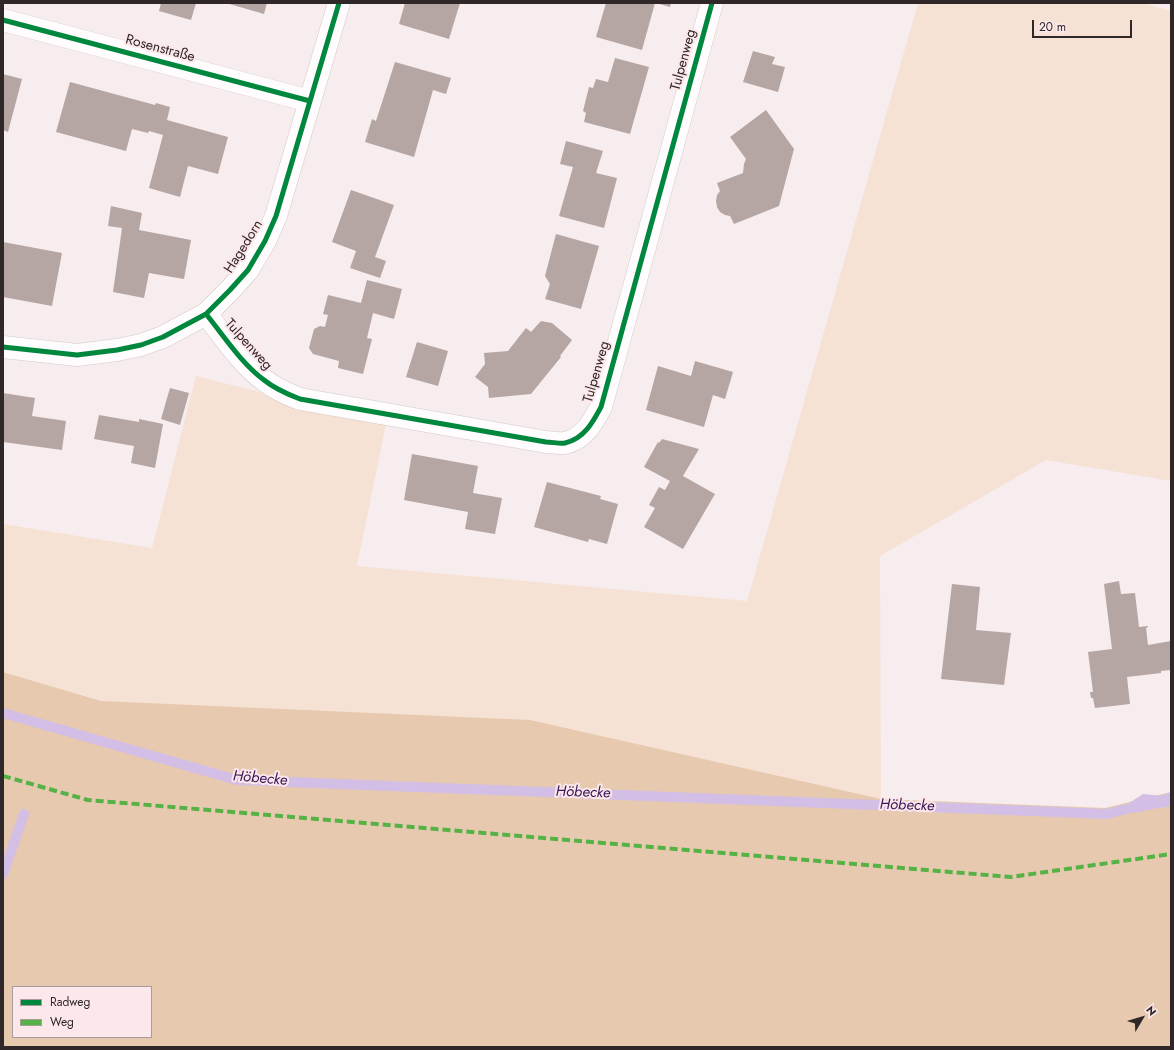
<!DOCTYPE html>
<meta charset="utf-8">
<style>
body{margin:0}
#map{position:relative;width:1174px;height:1050px;overflow:hidden;background:#f7ecee;font-family:Jost,sans-serif}
canvas{display:block}
.frame{position:absolute;inset:0;border:4px solid #302728;pointer-events:none}
.legend{position:absolute;left:12px;top:986px;width:140px;height:52px;box-sizing:border-box;background:#fce8eb;border:1px solid #aa9b9d;margin:0;padding:5px 7px;list-style:none;font-size:12px;color:#302728}
.legend li{display:flex;align-items:center;gap:8px;height:20px}
.legend b{width:20px;border:1px solid #aa9b9d}
.north{position:absolute;left:1122px;top:998px;width:40px;height:40px;-webkit-text-stroke:3px #fce8eb;paint-order:stroke;rotate:52deg;font-size:11px;font-weight:700;line-height:16px;text-align:center;color:#302728}
.north::after{content:'';display:block;margin:auto;width:14px;height:18px;background:#302728;clip-path:polygon(50% 0,100% 100%,50% 72%,0 100%)}
.scale{position:absolute;left:1032px;top:20px;width:100px;height:18px;box-sizing:border-box;border:2px solid #302728;border-top:0;padding-left:5px;font-size:12px;line-height:14px;white-space:nowrap;color:#302728;-webkit-text-stroke:3px #fce8eb;paint-order:stroke}
</style>
<div id="map">
<canvas width="1174" height="1050"></canvas>
<div class="frame"></div>
<ul class="legend">
<li><b style="height:5px;background:#00873e"></b>Radweg</li>
<li><b style="height:5px;background:#56b245"></b>Weg</li>
</ul>
<div class="north">N</div>
<div class="scale">20 m</div>
</div>
<script>
const g = document.querySelector('canvas').getContext('2d');
g.lineJoin = 'round';
function fillPath(path, color) {
  g.fillStyle = color;
  g.fill(path, 'evenodd');
}
function trace(path, color, width, dash) {
  g.strokeStyle = color;
  g.lineWidth = width;
  g.lineCap = dash ? 'butt' : 'round';
  g.setLineDash(dash || []);
  g.stroke(path);
}
function write(font, color, halo, rows, align = 'center') {
  g.font = font + ' Jost,sans-serif';
  g.lineWidth = 4;
  g.setLineDash([]);
  g.textBaseline = 'middle';
  g.strokeStyle = halo;
  g.fillStyle = color;
  for (const [text, x, y, turn = 0] of rows) {
    g.save();
    g.translate(x, y);
    g.rotate((+turn || 0) * Math.PI / 180);
    g.textAlign = isNaN(turn) ? turn : align;
    if (halo) g.strokeText(text, 0, 0);
    g.fillText(text, 0, 0);
    g.restore();
  }
}
fillPath(new Path2D(`
 M918 3H1143L1171 11V481L1046 460 880 556 881 799 101 701 3 672V524L152 548 196 376 386 424 357 566 747 601Z`), '#f6e2d4');
fillPath(new Path2D(`
 M3 672 101 701 530 720 881 799 1105 808 1171 792V1047H3ZM13 987H151V1037H13Z`), '#e6c9af');
fillPath(new Path2D(`
 M1171 792V806L1147 810 1138 813 1129 803 1143 794 1163 796Z`), '#d3bee6');
trace(new Path2D(`
 M3 713 237 780 1107 814 1171 798
 M3 874 24 814`), '#d3bee6', 10);
fillPath(new Path2D(`
 M161 3H196L191 20 159 11Z
 M226 3H267L264 14Z
 M405 3H460L449 39 399 24Z
 M606 3H655L642 50 596 37Z
 M656 3H671L670 7Z
 M753 51 775 57 772 64 785 67 778 92 743 82Z
 M615 58 649 67 630 134 584 122 586 113 583 111 589 87 593 88 596 79 608 82Z
 M395 62 451 78 446 94 433 90 414 157 365 142 372 119 376 121Z
 M3 74 22 79 8 132 3 130Z
 M70 82 155 105 156 103 170 107 167 120 228 137 218 174 188 166 180 197 149 188 163 135 149 131 148 133 132 129 126 151 56 132Z
 M766 110 794 149 779 206 734 224 730 216 725 215 720 212 717 207 716 201 717 195 720 191 717 183 743 173 744 164 746 159 730 137Z
 M566 141 603 151 596 173 617 178 604 228 559 216 573 167 560 164Z
 M351 190 394 205 375 257 386 261 380 278 350 268 356 251 332 242Z
 M111 206 142 213 139 230 191 240 184 279 149 273 144 298 113 292 122 228 108 226Z
 M556 234 599 246 581 309 545 299 550 284 545 276Z
 M3 242 62 253 52 306 3 297Z
 M367 280 402 289 394 319 373 313 367 338 372 339 363 374 338 368 339 361 313 354 309 348 314 329 320 326 325 327 328 315 323 314 328 295 361 303Z
 M541 321 552 323 572 340 560 356 561 357 531 394 489 398 488 387 475 377 485 364 484 353 508 351 526 328 531 332Z
 M417 342 448 351 438 386 406 377Z
 M695 361 733 372 725 399 713 395 704 427 646 410 658 366 691 376Z
 M170 388 189 393 180 425 161 419Z
 M3 393 35 398 32 416 66 421 62 450 3 442Z
 M99 415 139 422V419L163 424 155 468 131 463 134 446 94 439Z
 M662 439 699 449 683 476 715 494 683 549 644 527 655 508 649 505 659 487 665 490 670 481 644 467 658 442 659 443Z
 M412 454 478 466 473 493 502 498 495 534 465 529 468 512 404 500Z
 M547 482 601 496 600 499 618 504 607 544 589 539 588 542 534 527Z
 M1119 581 1121 594 1135 593 1139 627 1148 626V627L1146 628 1148 645 1171 641V670L1161 671V673L1127 677 1130 704 1095 708 1093 698H1091L1090 692H1093L1088 652 1112 649 1104 584Z
 M952 584 980 587 976 630 1011 633 1004 685 941 679Z`), '#b6a6a3');
const street = new Path2D(`
 M3 20 310 101
 M206 314C224 336 241 363 264 380 275 389 287 394 300 399L546 442C552 442 560 444 565 443 584 439 593 422 601 407L712 3
 M3 347 77 355 117 350 141 345 163 337 206 314 230 290 248 270 265 241 276 216 339 3`);
trace(street, '#d2c9ca', 23);
trace(street, '#fefcfc', 22);
trace(new Path2D(`
 M3 776 88 800 1011 877 1171 854`), '#56b245', 4, [8, 4]);
trace(new Path2D(`
 M3 20 310 101
 M206 314C224 336 241 363 264 380 275 389 287 394 300 399L546 442C552 442 560 444 565 443 584 439 593 422 601 407L712 3
 M3 347 77 355 117 350 141 345 163 337 206 314 230 290 248 270 265 241 276 216 339 3`), '#00873e', 5);
write('14px', '#302728', '#fce8eb', [
 ["Rosenstraße",160,49,15],
 ["Tulpenweg",684,60,-75],
 ["Hagedorn",244,247,-58],
 ["Tulpenweg",248,345,48],
 ["Tulpenweg",597,372,-74]
]);
write('italic 15px', '#391657', '#fce8eb', [
 ["Höbecke",260,779,5],
 ["Höbecke",583,793,2],
 ["Höbecke",907,806,2]
]);
</script>
